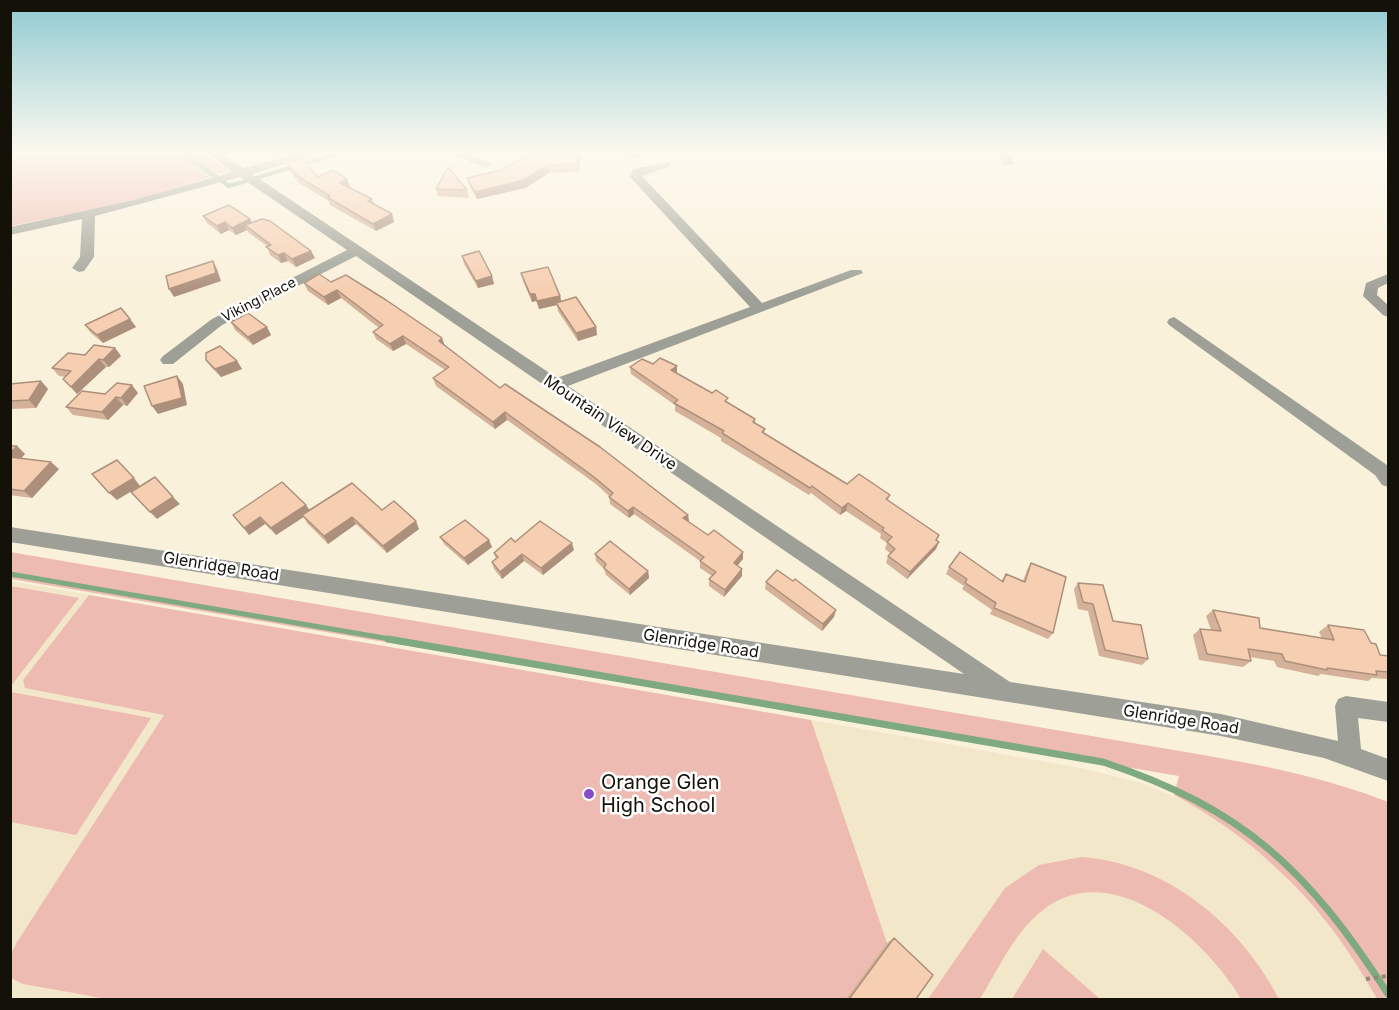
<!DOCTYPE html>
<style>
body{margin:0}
#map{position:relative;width:1399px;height:1010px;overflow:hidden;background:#faf1db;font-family:Inter,sans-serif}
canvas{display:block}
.frame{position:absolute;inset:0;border:12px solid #141109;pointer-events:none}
</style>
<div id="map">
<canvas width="1399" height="1010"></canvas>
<div class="frame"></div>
</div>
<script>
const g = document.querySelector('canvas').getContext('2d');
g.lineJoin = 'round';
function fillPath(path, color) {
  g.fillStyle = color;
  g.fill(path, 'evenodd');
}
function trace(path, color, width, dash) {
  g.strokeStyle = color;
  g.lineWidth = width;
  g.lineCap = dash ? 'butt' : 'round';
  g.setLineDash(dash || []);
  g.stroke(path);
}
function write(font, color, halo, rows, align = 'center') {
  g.font = font + ' Inter,sans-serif';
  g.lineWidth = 5;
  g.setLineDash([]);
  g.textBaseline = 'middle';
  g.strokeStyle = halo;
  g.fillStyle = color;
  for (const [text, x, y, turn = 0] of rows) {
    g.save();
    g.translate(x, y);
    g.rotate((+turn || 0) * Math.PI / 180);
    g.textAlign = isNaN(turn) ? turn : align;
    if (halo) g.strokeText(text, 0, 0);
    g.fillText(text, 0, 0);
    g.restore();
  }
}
fillPath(new Path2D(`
 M10 581 914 738 1085 769 1142 783 1193 805 1220 822 1277 867 1325 920 1361 970 1377 999H11Z`), '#f3e7ca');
fillPath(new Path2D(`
 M11 153H201L229 171 137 200 11 226Z
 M10 552 1209 756C1271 767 1330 779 1388 802V999H1377C1330 912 1262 842 1174 795L1179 776 11 579Z
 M11 586 79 598 11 686 10 586Z
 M89 595 811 720 887 943 846 1000 107 999 23 984 11 978 10 956 17 942 164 715 25 688 23 680Z
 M11 692 151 718 76 835 11 822Z
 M1081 857C1167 863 1240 924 1279 999H1241C1207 941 1114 855 1043 910 1015 931 998 970 980 999H928L1005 888 1039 865Z
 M1043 949 1100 999H1012Z`), '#eebbb2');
trace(new Path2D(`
 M182 153 229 186 340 153`), '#7fa97f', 4);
trace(new Path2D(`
 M10 574 396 640`), '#7fa97f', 5);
trace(new Path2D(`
 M388 639 1103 762C1245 809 1308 870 1388 994`), '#7fa97f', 7);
trace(new Path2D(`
 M193 153 202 158`), '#8f8979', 2, [2, 2]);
trace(new Path2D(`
 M1366 979 1388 976`), '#8f8979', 4, [4, 4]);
fillPath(new Path2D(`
 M208 153H220L244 168 299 153H315L314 155 252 174 557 378 750 307 630 177 633 169 670 162V166L642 176 762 303 851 270H861L863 273 568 386 1010 682 1221 714 1338 741 1335 706 1338 699 1346 696 1388 702V722L1358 718 1361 749 1388 759V781L1324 758 1221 736 10 542V527L964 674 356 256 222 325 173 364H163L160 360 163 356 212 319 347 250 240 177 95 216 94 257 84 271 79 272 72 268 80 257 82 219 10 235V227L134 200 232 172Z
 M448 153H464L493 164 487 168Z
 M624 153H637L641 156 635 159Z
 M999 153H1009L1014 163 1012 165H1004Z
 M1388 274V283L1378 288 1377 295 1388 305V317L1383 315 1363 296 1366 283Z
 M1174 317 1387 465 1388 487 1382 485 1375 475 1169 325 1167 322 1169 319Z`), '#9ea097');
fillPath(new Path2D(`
 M525 153H581V156L578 172 549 173 525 188 477 199 469 186 467 178 501 170 527 155Z
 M287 163 318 177 350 187H349L372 199 374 204 392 214 394 222 376 231 330 205 329 201 299 183 290 171Z
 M436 189 467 190 469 198 438 196Z
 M203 216 252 223 311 251 315 258 296 267 288 261 281 263 270 255 267 246 249 233 247 230 236 235 229 230 221 234 207 223Z
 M462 256 492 276 494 284 478 288 464 264Z
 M521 273 560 296 561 302 596 327 597 335 578 341 558 311 557 305 539 309 536 301 532 302 523 281Z
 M331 282 445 346 500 388 688 515 689 522 743 559 737 565 742 569V576L724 597 709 586V579L712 576 700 568V561L634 514 629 518 610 504 609 497V496L596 484 507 420 495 429 436 386 433 378 445 370 406 344 393 351 376 339 373 332 379 328 341 298 328 305 308 291 304 283Z
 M130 319 136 327 103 343 91 333 85 325Z
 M231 322 271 335 253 345 235 330Z
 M115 348 121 356 109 367H106L77 394 63 379 66 377 59 376 52 368Z
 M206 360 237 361 242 369 221 377 211 367Z
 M653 364 677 373 755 419V423L765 429 764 434 847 484 890 495 888 500 939 542 936 549 907 579 886 563 888 556 891 554 885 549 887 543 880 538 881 534 846 511 840 515 811 493 809 495 721 441V438L675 411V405L631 374 630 367Z
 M41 381 48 389 36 408 10 409V384Z
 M138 393 127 406 123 405 108 420 73 415 66 407 105 394Z
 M10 446H17L25 454 21 458 59 469 32 498 10 495Z
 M310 510H382L419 529 387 553 356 524 328 544 307 523 304 517 276 535 265 524 249 535 233 515Z
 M440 537 489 540 492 547 468 565 444 544Z
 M515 542 574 550 543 575 524 561 502 579 494 569 492 562 496 559 494 553Z
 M595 554 648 571 649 578 630 595 606 575 604 569 596 561Z
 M1031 563 1053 633 1048 639 990 614 992 610 962 589 964 586 946 574 949 567 1001 581 1006 574 1023 581 1027 570Z
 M766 582 834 617 822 631 765 589Z
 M1078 583 1148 659 1142 665 1099 656 1088 611 1078 609 1074 589Z
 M1213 610 1260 628 1322 638 1319 632 1328 625 1371 643 1380 655 1389 656V679L1372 678 1368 681 1321 674 1318 676 1277 667 1274 661 1250 657 1251 661 1243 667 1199 660 1193 635 1200 629 1211 630 1206 616Z
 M894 938 916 999H846L887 943Z`), '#d4b198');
fillPath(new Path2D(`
 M579 153H581V156L578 172 577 164Z
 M547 165 549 173 525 188 477 199 475 192Z
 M347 179 350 187 343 190 340 183Z
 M392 214 394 222 376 231 373 224Z
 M250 219 254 227 245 225 247 230 236 235 232 228Z
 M225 222 229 230 221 234 217 226Z
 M311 251 315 258 296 267 292 259Z
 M284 253 288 261 281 263 278 255Z
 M213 261 217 269 221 281 174 297 169 289Z
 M492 276 494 284 478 288 476 281Z
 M337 290 341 298 328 305 324 297Z
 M530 294H535L536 301 532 302Z
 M560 296 562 304 556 303 557 305 539 309 537 301Z
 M130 319 136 327 103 343 97 335Z
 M267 327 271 335 253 345 248 337Z
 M596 327 597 335 578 341 576 333Z
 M403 336 406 344 393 351 390 344Z
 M442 338 445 346 439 341Z
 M115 348 121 356 109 367 103 360Z
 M99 359 106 367 77 394 71 387Z
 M237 361 242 369 221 377 215 369Z
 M677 366V374L671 370Z
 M177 376 183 384 187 405 158 414 152 406Z
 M41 381 48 389 36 408 29 400Z
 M132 385 138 393 127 406 121 398Z
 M116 397 123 405 108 420 102 412Z
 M505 412 507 420 495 429 493 422Z
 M17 446 25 454 16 464 10 459V453Z
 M51 462 59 469 32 498 24 491Z
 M134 478 140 486 117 500 109 493Z
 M173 497 180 504 157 519 150 512Z
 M848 503 846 511 840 515 842 508Z
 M306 505 311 512 276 535 271 528Z
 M633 507 634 514 629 518 628 511Z
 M688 515 689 522 683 518Z
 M260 517 265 524 249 535 244 528Z
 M352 517 356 524 328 544 324 536Z
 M416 521 419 529 387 553 383 546Z
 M489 540 492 547 468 565 464 558Z
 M939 542 936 549 907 579 910 572Z
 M572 543 574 550 543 575 541 568Z
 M743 552V559L734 570V563Z
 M522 554 524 561 502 579 500 572Z
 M742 569V576L724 597 725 590Z
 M648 571 649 578 630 595 629 589Z
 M836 610 834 617 822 631 823 624Z`), '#ac907c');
const building = new Path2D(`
 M531 153H579L577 164 547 165 524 180 475 192 467 178 501 170Z
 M303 159 318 177 333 170 347 179 340 183 372 199 368 201 392 214 373 224 327 197 330 196 296 175 287 163Z
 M448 167 467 190 436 189Z
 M229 205 250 219 232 228 225 222 217 226 203 216Z
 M262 219 270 221 311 251 292 259 284 253 278 255 266 247 271 245 245 225Z
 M479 251 492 276 476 281 462 256Z
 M213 261 216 273 169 289 166 276Z
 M548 267 560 296 537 301 535 294H530L521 273Z
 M319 274 331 282 346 275 386 300 442 338 439 341 500 388 505 384 600 447 688 515 683 518 708 535 714 530 743 552 734 563 742 569 725 590 709 579 716 572 700 561 704 557 633 507 628 511 609 497 613 493 594 477 505 412 493 422 433 378 449 367 403 336 390 344 373 332 383 325 337 290 324 297 304 283Z
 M576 297 596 327 576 333 556 303Z
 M121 308 130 319 97 335 85 325Z
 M248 313 267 327 248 337 231 322Z
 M94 345 115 348 103 360 99 359 71 387 63 379 71 371 52 368 68 353 85 355Z
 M220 346 237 361 215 369 206 360V353Z
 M660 358 677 366 671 370 712 393 716 390 728 398 725 401 755 419 753 422 765 429 762 432 847 484 859 474 890 495 886 499 939 535 936 540 939 542 910 572 888 556 895 549 887 542 892 537 882 530 884 528 848 503 842 508 812 486 810 488 722 433 724 431 674 403 678 400 630 367 642 359 653 364Z
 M177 376 182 398 152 406 144 386Z
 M41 381 29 400 10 401V384Z
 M117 383 132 385 121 398 116 397 102 412 66 407 82 391 105 394Z
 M10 446H17L10 453Z
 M10 457 51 462 24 491 10 489Z
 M117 460 134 478 109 493 92 474Z
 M155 477 173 497 150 512 131 492Z
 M282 482 306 505 271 528 260 517 244 528 233 515Z
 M352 483 382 510 394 501 416 521 383 546 352 517 324 536 302 515Z
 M465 520 489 540 464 558 440 537Z
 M540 521 572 543 541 568 522 554 500 572 492 562 498 557 494 553 511 538 515 542Z
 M610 541 648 571 629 589 604 568 606 564 595 554Z
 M960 552 1003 582 1006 574 1025 582 1031 563 1066 577 1053 633 994 608 996 603 965 583 967 579 949 567Z
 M777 570 793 581 795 579 836 610 823 624 766 582Z
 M1078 583 1103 585 1113 621 1141 625 1148 659 1105 650 1093 604 1083 602Z
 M1213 610 1259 618 1260 628 1334 640 1328 625 1364 630 1371 643 1376 644 1380 655 1389 656V672L1376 671 1377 675 1327 668V670L1285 661 1282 654 1248 649 1251 661 1207 654 1200 629 1221 631Z
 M894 938 933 975 916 999H849Z`);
fillPath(building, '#f6ceb1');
trace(building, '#ac907c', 1.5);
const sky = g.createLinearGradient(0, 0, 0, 294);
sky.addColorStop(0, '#90cad2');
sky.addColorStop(0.52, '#fdf9ef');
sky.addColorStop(1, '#fdf9ef00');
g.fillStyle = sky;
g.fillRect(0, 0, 1399, 294);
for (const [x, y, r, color] of [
 [589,794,6,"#864ec5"]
]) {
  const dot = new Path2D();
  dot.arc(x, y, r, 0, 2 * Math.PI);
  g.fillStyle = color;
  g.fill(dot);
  trace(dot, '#fff', 2);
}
write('14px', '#141109', '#fff', [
 ["Viking Place",259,300,-27]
]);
write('16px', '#141109', '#fff', [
 ["Mountain View Drive",610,423,34],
 ["Glenridge Road",221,567,9],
 ["Glenridge Road",701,644,9],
 ["Glenridge Road",1181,720,9]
]);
write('20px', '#141109', '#fff', [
 ["Orange Glen",601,783],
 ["High School",601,806]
], 'left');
</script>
